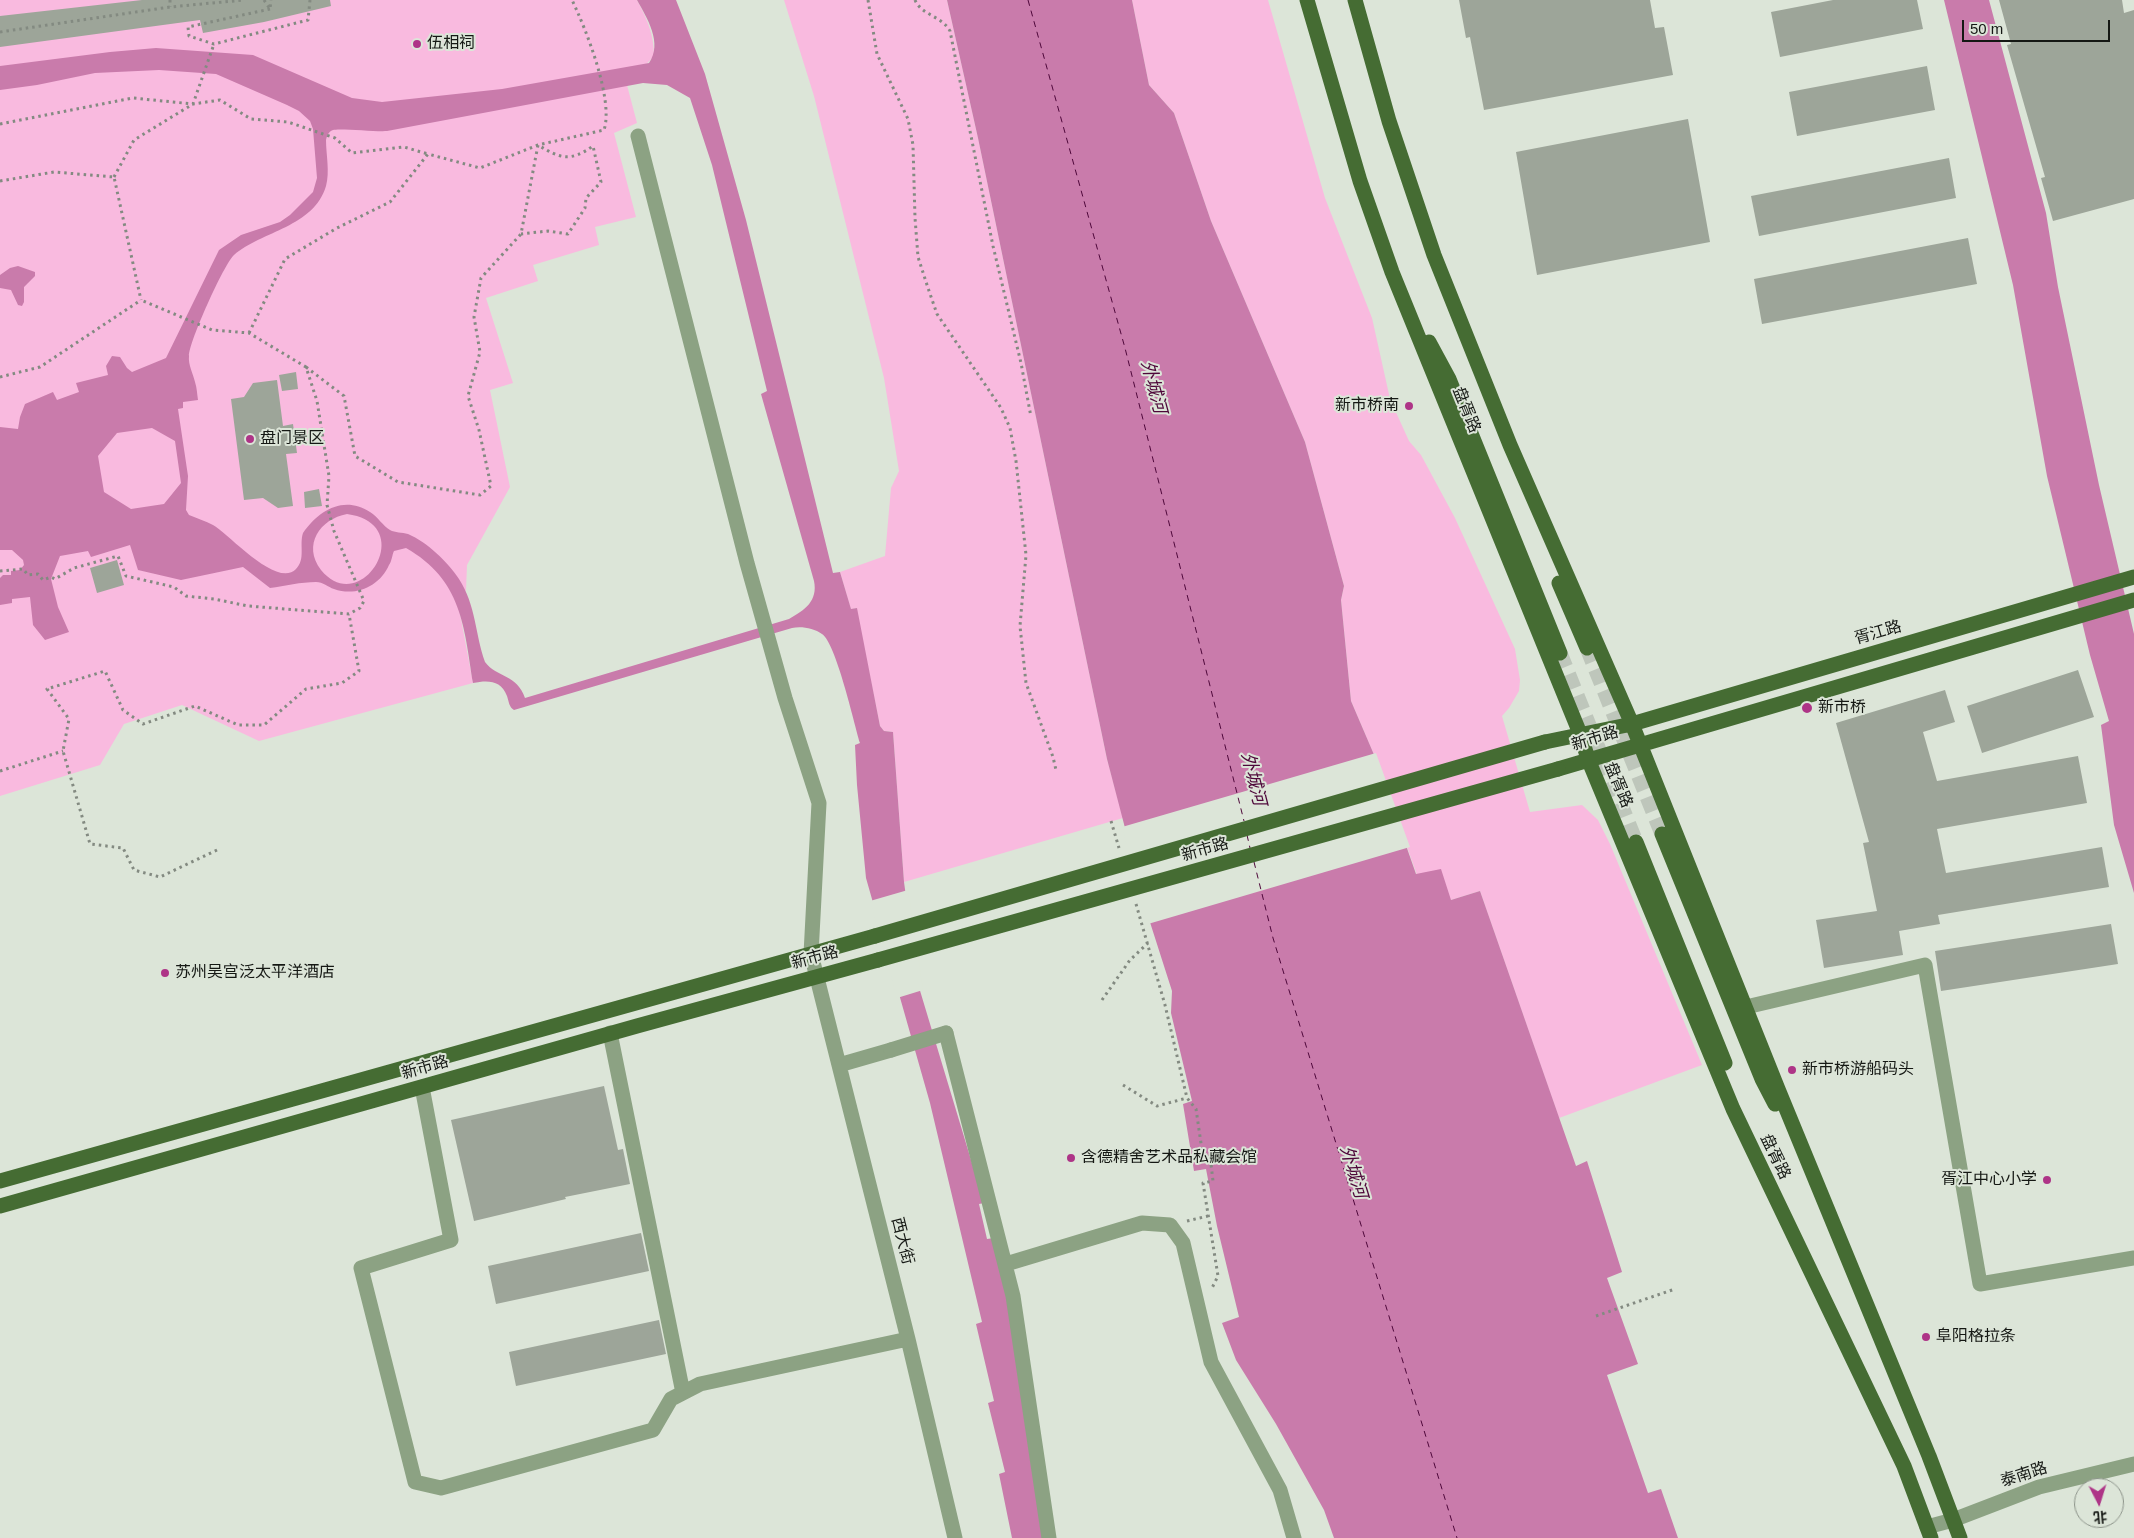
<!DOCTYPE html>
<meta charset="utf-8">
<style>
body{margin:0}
#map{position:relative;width:2134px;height:1538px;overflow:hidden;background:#dce5d8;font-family:Helvetica,"Noto Sans SC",sans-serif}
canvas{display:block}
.north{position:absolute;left:2074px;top:1478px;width:50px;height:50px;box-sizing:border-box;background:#dce5d8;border:1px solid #8c938a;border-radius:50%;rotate:175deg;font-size:14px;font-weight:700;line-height:20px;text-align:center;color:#151814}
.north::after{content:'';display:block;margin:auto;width:18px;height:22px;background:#ae3487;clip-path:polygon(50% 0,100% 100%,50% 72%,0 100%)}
.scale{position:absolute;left:1962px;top:20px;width:148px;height:22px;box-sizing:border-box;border:2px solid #151814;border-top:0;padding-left:6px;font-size:15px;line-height:18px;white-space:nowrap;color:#151814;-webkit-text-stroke:4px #dce5d8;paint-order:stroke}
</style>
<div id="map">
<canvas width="2134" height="1538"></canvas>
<div class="north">北</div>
<div class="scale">50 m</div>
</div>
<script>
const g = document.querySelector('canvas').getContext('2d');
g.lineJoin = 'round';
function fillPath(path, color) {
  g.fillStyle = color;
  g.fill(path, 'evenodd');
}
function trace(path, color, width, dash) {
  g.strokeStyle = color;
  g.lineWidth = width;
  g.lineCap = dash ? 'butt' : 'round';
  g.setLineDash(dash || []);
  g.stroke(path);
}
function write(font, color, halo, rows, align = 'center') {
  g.font = font + ' Helvetica,"Noto Sans SC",sans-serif';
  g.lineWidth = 4;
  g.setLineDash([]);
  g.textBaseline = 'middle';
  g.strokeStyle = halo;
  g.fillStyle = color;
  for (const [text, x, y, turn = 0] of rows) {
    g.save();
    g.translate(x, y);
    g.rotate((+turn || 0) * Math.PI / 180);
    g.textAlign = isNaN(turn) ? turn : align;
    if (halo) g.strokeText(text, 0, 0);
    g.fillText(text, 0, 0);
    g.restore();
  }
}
fillPath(new Path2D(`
 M0 0H637C647 19 654 34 654 56L627 85 637 123 614 133 636 217 595 227 599 245 533 265 538 281 486 298 513 383 490 390 510 487 467 565 466 590 458 603 473 683 259 741 182 705 124 724 100 765 0 796Z
 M784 0H947L978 138 1107 759 1123 818 904 882 893 732 884 731 880 726 856 608 851 610 840 572 885 556 891 488 899 471 884 378 814 96Z
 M1132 0H1268L1325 198 1372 318 1390 399 1409 441 1421 455 1455 518 1515 649 1520 680 1519 691 1509 708 1502 716 1530 812 1582 805 1598 820 1610 844 1702 1065 1559 1118 1480 891 1451 900 1417 875 1375 757 1351 701 1341 600 1344 586 1305 442 1211 221 1174 113 1149 85Z`), '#f9badf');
fillPath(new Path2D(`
 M637 0H676L705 74 746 220 833 573 840 572 851 609 857 608 880 726 884 731 893 732 904 882 918 984 984 1203 979 1204 987 1239 994 1238 1007 1297 1045 1538H1012L999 1474 1005 1472 988 1403 994 1401 976 1324 982 1322 930 1103 866 878 857 785 855 745 860 743C854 723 836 643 822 634 814 628 801 626 792 628L514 710C509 707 509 702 507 696 501 680 488 680 473 683 464 626 462 580 406 548L394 551C392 555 392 561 389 565 380 586 356 597 334 589 328 587 323 582 316 582 301 582 285 586 270 588L243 567 181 580 138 570 130 545 91 557 88 551 60 556 51 579 58 607 69 632 45 640 33 625 30 597 12 599V603L0 605V578L3 575H11V571L20 570 24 565 23 560 12 550H0V427L18 429 20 417 25 404 53 392 57 400 79 392 76 383 108 375 106 366 112 356 120 357 127 368 132 372 166 358 219 250 241 235 280 222 290 215 313 192 317 178 313 129 310 121 299 111 287 105 216 74 159 70 95 73 37 85 0 90V66L110 52 156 48 253 55 352 98 382 102 502 89 649 63C663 43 647 18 637 0ZM643 83 667 85 690 98 712 165 767 391 761 394 814 581C818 601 805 610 789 619L525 698C517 674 497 678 485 662 475 634 476 605 459 579 448 562 427 542 408 534 402 532 395 533 390 530 383 526 378 517 370 512 344 495 319 510 303 533 299 545 306 559 296 569 277 589 229 534 213 525 206 521 196 518 189 515L186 510 188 476 178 409 183 408V402L198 400C197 394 197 388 195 382 193 373 188 365 189 356 189 342 224 264 234 255 262 231 314 227 326 186 330 172 326 154 326 140 327 136 328 132 333 130 339 128 377 132 387 131ZM152 428 175 441 181 483 164 504 131 509 104 492 98 456 117 433ZM347 514C420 524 361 619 321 570 302 545 320 519 347 514Z
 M947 0H1132L1149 85 1174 113 1211 221 1305 442 1344 586 1341 600 1351 701 1375 757 1416 874 1441 869 1451 900 1480 891 1576 1166 1587 1161 1622 1272 1607 1278 1638 1364 1607 1375 1648 1493 1661 1489 1678 1538H1334L1324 1510 1276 1424 1236 1360 1222 1323 1239 1317 1217 1226 1206 1169 1194 1171 1183 1104 1192 1101 1171 1013 1172 991 1148 916 1107 759 978 138Z
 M1944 0H1989L2046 213 2058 287 2099 485 2134 634V893L2114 825 2101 725 2109 721 2090 655 2047 476 2013 285Z
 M18 266 35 272V276L24 287V302L22 306 18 305 11 290 0 288V275L10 268Z`), '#c97bab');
fillPath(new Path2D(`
 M1376 753 1410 847 1148 924 1122 827Z
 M908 890 923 990 897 998 870 901Z`), '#dce5d8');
trace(new Path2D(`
 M1028 0 1125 348 1244 821
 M1247 835 1250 848
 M1254 862 1273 938 1457 1538`), '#4e073a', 1, [6, 5]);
fillPath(new Path2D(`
 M142 0H330L331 6 264 22 203 33 200 20 0 47V16Z
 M1459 0H1650L1655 28 1664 27 1673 75 1484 110 1470 37 1466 38Z
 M1833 0H1917L1923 29 1780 57 1771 12Z
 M1999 0H2122L2124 13 2134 10V199L2053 221 2041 178 2045 177 2007 45 2011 44Z
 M1927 66 1935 110 1797 136 1789 92Z
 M1688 119 1710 242 1537 275 1516 152Z
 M1949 158 1956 198 1759 236 1751 196Z
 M1968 238 1977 284 1762 324 1754 279Z
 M296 372 298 389 282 391 279 375Z
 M277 380 283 426 293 424 297 453 286 454 293 506 278 508 263 498 244 500 231 399 244 397 253 383Z
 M319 489 322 506 305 508 304 492Z
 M117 560 124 585 97 593 90 568Z
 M2078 670 2094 717 1982 753 1967 706Z
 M1945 690 1955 722 1923 732 1937 781 2078 756 2087 803 1937 829 1946 873 2102 847 2109 887 1938 915 1940 924 1899 931 1903 955 1824 968 1816 920 1877 911 1863 843 1869 842 1836 723Z
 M2111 924 2118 964 1941 991 1935 951Z
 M604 1086 618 1150 623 1149 630 1184 565 1197 566 1199 474 1221 451 1120Z
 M641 1233 649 1271 496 1304 488 1266Z
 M659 1320 666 1354 516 1386 509 1352Z`), '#9da599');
trace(new Path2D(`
 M1587 648 1662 834
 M1560 653 1636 842`), '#bec6bb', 15, [15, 8]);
trace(new Path2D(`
 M170 0V7
 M264 0 270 9 271 0
 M868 0 877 54 908 119 913 145 915 218 918 257 928 288 937 314 1001 408 1010 428 1016 461 1026 555 1020 626 1026 683 1053 757 1056 770
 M915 0C921 15 942 16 950 31L993 246 1021 363 1031 417
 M270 9 188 27 189 36 214 44 308 20 310 0
 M0 32 170 7 244 0
 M0 124 133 98 193 104 220 100 251 119 288 122 335 138 352 153 404 147 428 154
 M114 177 134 140 193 104 214 44
 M0 181 54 172 114 177 141 300
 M249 333 285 259 337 228 390 202 428 154 480 168 538 145 604 130C614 100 586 29 572 0
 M306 367 344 396 355 456 398 482 480 495 491 486 479 430 468 396 480 352 474 317 481 278 521 234 538 145C561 159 570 162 593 146L601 182 586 198 585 208 568 234 548 231 521 234
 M0 377 40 367 141 300
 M0 571 23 569 28 575 38 574 43 580 51 577 55 579 74 568 118 556 126 576 174 587 186 596 214 599 248 606 349 614 360 608 364 601 334 531 327 505 329 476 317 401 306 367 249 333 212 330 141 300
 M0 771 63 751
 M1111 821 1119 848
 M217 850 160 877 134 870 123 848 90 844 63 751 69 719 47 689 105 671 123 710 143 724 195 706 238 725H264L306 689 342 683 359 671 349 614
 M1136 904 1165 1005 1187 1098 1196 1109 1203 1157 1210 1156 1213 1181 1203 1183 1218 1276 1211 1290
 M1102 1000 1130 960 1148 943
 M1123 1085 1157 1106 1187 1098
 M1187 1221 1208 1216
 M1596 1316 1675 1289`), '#838a81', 3, [2.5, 4]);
trace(new Path2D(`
 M638 136 747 563 785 698 819 803 811 954 908 1339 955 1538
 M1746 1007 1925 965 1980 1284 2134 1258
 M610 1033 683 1393
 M946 1033 1013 1296 1049 1538
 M839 1065 891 1050
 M422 1087 451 1240 361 1268 415 1482 441 1488 653 1430 671 1399 700 1384 908 1339
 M1006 1264 1142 1223 1170 1225 1183 1243 1211 1362 1280 1490 1294 1538
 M1927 1527 1953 1520 2039 1487 2134 1464`), '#8ca283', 15);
trace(new Path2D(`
 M1307 0 1360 181 1392 272 1581 736 1588 759 1733 1109 1904 1466 1931 1538
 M1355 0 1389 121 1434 255 1510 445 1632 724 1778 1089 1929 1456 1960 1538
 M1429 342 1449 379 1560 653
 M1559 583 1587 648
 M1545 742 1632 724 2134 577
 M1558 769 2134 600
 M1662 834 1762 1079 1775 1104
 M1636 842 1725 1063
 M0 1181 875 936
 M0 1206 637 1026 878 960`), '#456c33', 15);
trace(new Path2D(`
 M891 1050 946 1033`), '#8ca283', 15);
trace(new Path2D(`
 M875 936 1545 742
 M878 960 1558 769`), '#456c33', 15);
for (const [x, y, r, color] of [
 [417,44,5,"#ae3487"],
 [1409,406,5,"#ae3487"],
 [250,439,5,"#ae3487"],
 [1807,708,6,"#ae3487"],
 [165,973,5,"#ae3487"],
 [1792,1070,5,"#ae3487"],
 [1071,1158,5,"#ae3487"],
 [2047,1180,5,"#ae3487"],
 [1926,1337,5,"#ae3487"]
]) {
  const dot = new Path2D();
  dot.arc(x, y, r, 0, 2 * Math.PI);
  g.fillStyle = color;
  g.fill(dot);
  trace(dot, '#dce5d8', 2);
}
write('16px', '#151814', '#dce5d8', [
 ["伍相祠",427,44],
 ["新市桥南",1399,406,"right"],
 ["盘门景区",260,439],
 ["新市桥",1818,708],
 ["苏州吴宫泛太平洋酒店",175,973],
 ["新市桥游船码头",1802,1070],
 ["含德精舍艺术品私藏会馆",1081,1158],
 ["胥江中心小学",2037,1180,"right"],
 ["阜阳格拉条",1936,1337]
], 'left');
write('16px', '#151814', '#dce5d8', [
 ["盘胥路",1466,410,68],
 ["胥江路",1878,633,-16],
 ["新市路",1595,739,-17],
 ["盘胥路",1618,785,67],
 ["新市路",1205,850,-16],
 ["新市路",815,958,-15],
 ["新市路",425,1068,-16],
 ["盘胥路",1775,1157,64],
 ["西大街",902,1241,76],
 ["泰南路",2024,1475,-18]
]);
write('italic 18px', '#4e073a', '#dce5d8', [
 ["外城河",1153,387,75],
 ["外城河",1253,779,76],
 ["外城河",1353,1172,73]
]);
</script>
